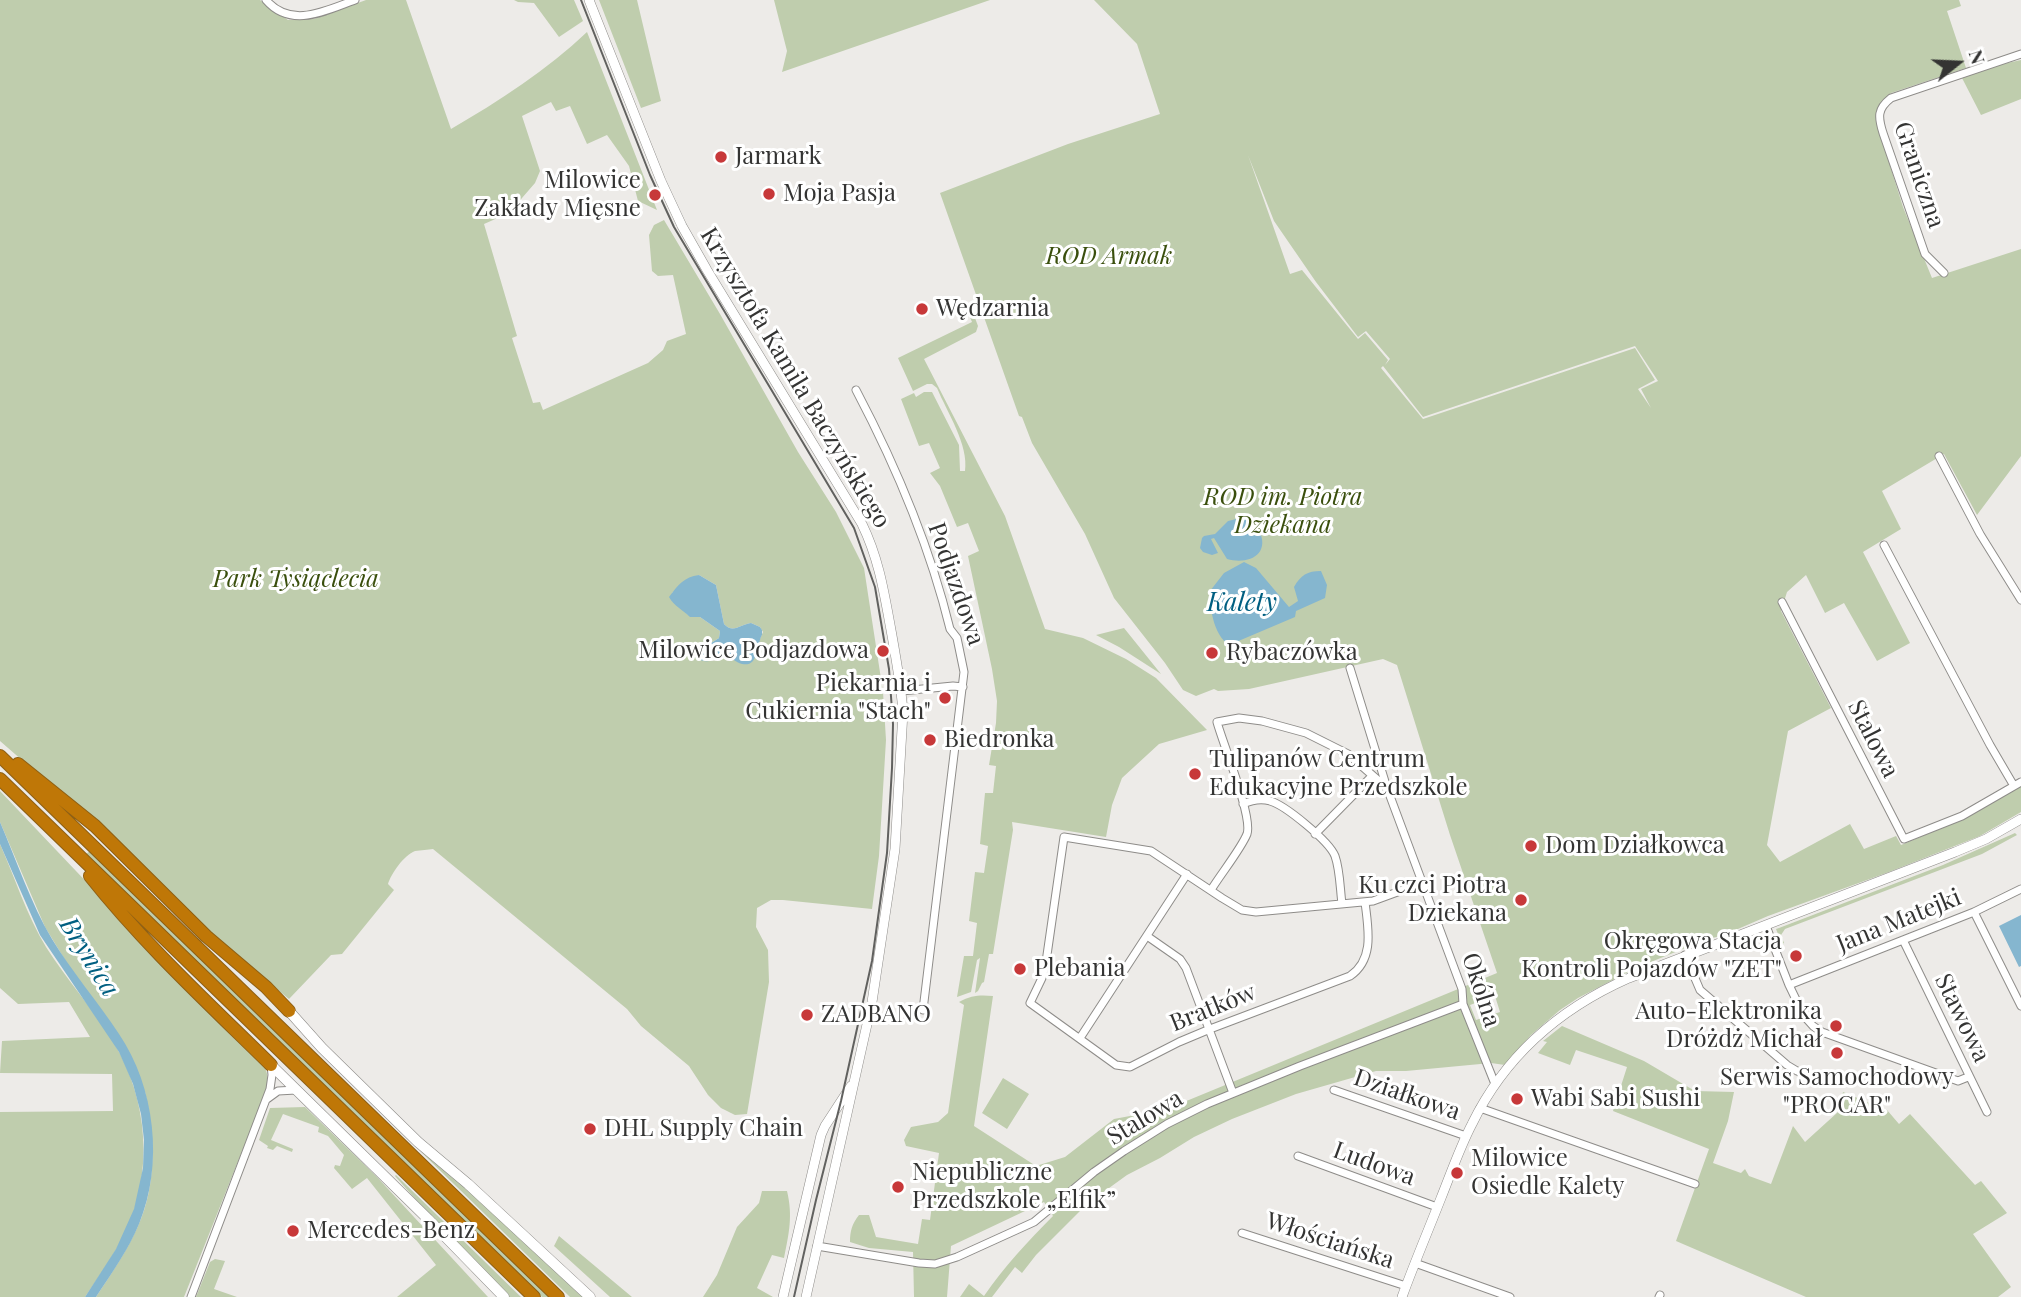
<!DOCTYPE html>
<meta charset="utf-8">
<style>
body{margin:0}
#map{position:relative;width:2021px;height:1297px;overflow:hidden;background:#edebe8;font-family:"Playfair Display",serif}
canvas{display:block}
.north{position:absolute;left:1923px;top:28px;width:70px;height:70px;-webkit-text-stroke:5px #fff;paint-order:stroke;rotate:72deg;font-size:19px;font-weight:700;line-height:28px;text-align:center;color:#343433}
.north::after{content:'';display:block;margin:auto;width:24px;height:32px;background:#343433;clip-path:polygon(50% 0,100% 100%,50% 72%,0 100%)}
</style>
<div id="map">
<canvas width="2021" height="1297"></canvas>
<div class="north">N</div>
</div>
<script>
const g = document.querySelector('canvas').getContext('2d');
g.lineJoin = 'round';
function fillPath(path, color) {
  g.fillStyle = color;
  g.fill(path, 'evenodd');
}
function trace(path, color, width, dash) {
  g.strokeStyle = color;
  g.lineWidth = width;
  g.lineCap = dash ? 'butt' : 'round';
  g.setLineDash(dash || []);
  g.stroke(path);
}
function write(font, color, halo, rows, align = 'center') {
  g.font = font + ' "Playfair Display",serif';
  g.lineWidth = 6;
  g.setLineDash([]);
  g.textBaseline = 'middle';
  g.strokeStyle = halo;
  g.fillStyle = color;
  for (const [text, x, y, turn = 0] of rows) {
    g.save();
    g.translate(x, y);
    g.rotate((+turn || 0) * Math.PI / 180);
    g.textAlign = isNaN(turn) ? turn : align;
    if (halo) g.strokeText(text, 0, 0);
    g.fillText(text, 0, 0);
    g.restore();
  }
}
fillPath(new Path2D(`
 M0 0H260L288 20 314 19 366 0H406L451 129C499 101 547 70 587 32L657 210 638 201 629 166 607 135 587 144 570 106 556 111 551 102 522 116 540 171 535 183 509 213 484 224 517 336 512 338 533 403 540 402 543 410 648 363 663 350 667 341 686 334 673 275 658 276 652 271 649 235 654 225 664 220 720 314 798 452 836 512 864 568 883 692 886 740 879 856 872 909 783 900H771L757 908 756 927 768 950 769 982 747 1114 735 1115 721 1108 708 1095 689 1066 641 1026 627 1009 433 849C428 850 421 850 415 851 404 855 391 874 388 884L394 890 342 954 331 955 289 999 211 935 100 828 0 741ZM699 575 716 585 724 624C733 634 741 624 751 623L760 627 763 632 759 641 758 655C743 657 725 656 713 661L697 652 719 638 720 631 700 617 687 614 672 593Z
 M514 0H574L583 21 559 37 534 3 518 2Z
 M599 0H637L661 101 641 108Z
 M774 0H990L782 72 787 51Z
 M1094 0H1959L1961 6 1947 11 1966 68 1891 93C1879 103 1876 112 1878 127L1903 207 1932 278 2021 249V456L1977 515 1944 454 1882 491 1901 529 1863 552 1910 643 1877 661 1844 603 1825 613 1806 575 1787 592 1781 611 1831 708 1788 731 1767 845 1780 862 1850 824 1864 849 1896 836 1901 845 1949 825 2021 785V812L1980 836 1889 872 1768 916 1724 935 1705 940 1636 968 1578 998 1560 1010 1531 1035 1505 1065 1491 1063 1406 1071H1376L1296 1094 1232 1119 1194 1137 1160 1158 1127 1175 1087 1204 1036 1255 1022 1273 1015 1267 992 1297H960L969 1284 984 1296C1004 1267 1028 1241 1053 1216L1044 1202 951 1246 947 1297H914L913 1252 869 1248 850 1242C850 1231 852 1224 859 1215H869L876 1237 918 1244 922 1219 930 1220 939 1153 906 1146 904 1140 911 1127 938 1122 948 1113 964 1005 959 1002C972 995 980 995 993 996L974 1126 1036 1166 1065 1157 1114 1119 1167 1109 1497 973 1450 835 1397 665 1383 659 1249 689 1218 691 1214 689 1196 696 1183 690 1165 663 1114 598 1085 534 1032 443 1022 417 1019 416 940 193 1068 144 1160 114 1137 44ZM1248 155 1274 221 1316 282 1358 337 1366 331 1390 359 1385 365 1388 360 1365 333 1358 339 1302 270 1290 274ZM1635 346 1658 381 1641 389 1651 408 1638 389 1655 380 1635 348 1423 419 1381 368 1383 366 1423 417ZM1495 996 1500 1012 1476 1020 1470 1005Z
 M2021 60V99L1981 115 1962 78 1998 65Z
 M969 315 975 318 978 326 976 332 924 359 1005 516 1045 629 1083 638 1126 659 1156 678 1207 730 1159 744 1122 778 1112 805 1106 837 1012 822 1013 830 993 954H989L984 982 982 983 978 991 975 993 980 958 977 960 971 992 957 997 964 956H973L977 923 969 921 975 872 984 873 988 846 980 844 985 793H993L996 766 989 765 996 723 997 701 992 669 968 556 979 551 968 523 957 527 940 486 930 473 940 468 929 443 919 446 901 399 914 393 916 397 924 392H932L959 445 960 471H965C969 445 947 412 937 388L932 384H927L913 391 898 358 972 322Z
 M1124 628 1161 674 1119 647 1096 635Z
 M0 791 171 971 263 1064C268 1073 269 1081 266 1091L184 1297H96C111 1274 127 1251 138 1226 157 1185 155 1135 145 1092L45 927 0 822Z
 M2015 833 2017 835 1982 854 1785 929 1781 935 1784 943 1782 944 1776 929 1779 928 1943 865Z
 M0 844C15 878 27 916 46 947 67 980 94 1010 114 1043 148 1099 154 1174 125 1233 114 1256 99 1276 85 1297H0V1112L113 1111 112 1074 0 1073 2 1041 90 1037 69 1002 18 1004 0 988Z
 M90 851 549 1297H542L86 854Z
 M1562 1026 1644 1061 1695 1091 1734 1092 1728 1121 1713 1163 1741 1173 1745 1169 1749 1176 1771 1184 1793 1126 1805 1142 1838 1112 1843 1092 1887 1110 1899 1124 1910 1114 1975 1185 1981 1181 2007 1213 1973 1234 2011 1287 1998 1297H1806L1676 1241 1709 1149 1613 1111 1627 1067 1576 1050 1570 1065 1538 1053 1547 1042 1543 1041Z
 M1003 1078 1029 1094 1007 1129 982 1113Z
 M305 1107 377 1177 488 1297H397L436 1265 367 1178 352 1189 334 1168 335 1165 340 1166 344 1155 328 1136 318 1132 319 1127 283 1114 271 1140 293 1149 292 1152 277 1146 273 1150 267 1148 268 1146 259 1140 270 1108Z
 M419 1150 448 1172 583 1297H570Z
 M396 1175 521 1297H509L431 1217 395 1176Z
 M762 1191H787C793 1216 789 1233 784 1258L772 1255 757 1288 773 1297H703L717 1275 737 1227 759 1203Z
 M559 1236 632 1297H610L554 1246Z
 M215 1259 225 1261 214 1289 237 1297H196L210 1262Z`), '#bfcdad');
fillPath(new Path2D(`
 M1249 516C1255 520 1256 524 1259 530 1271 555 1248 565 1227 559L1214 538 1211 539 1218 553 1212 555 1203 552 1200 548 1202 538 1204 536 1215 534 1228 521Z
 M1244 562 1256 568 1289 607 1298 601 1294 587C1301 575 1307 571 1321 571L1327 585 1325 598 1296 611 1295 617 1229 645C1213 634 1210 608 1210 591L1224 573Z
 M699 575 716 585 724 624C733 634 741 624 751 623L760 627 762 630C762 640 763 630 760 640 756 649 758 667 742 664 735 662 730 655 721 657 709 660 707 665 695 657L697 652 719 638 720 631 700 617H690C683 610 674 606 669 597 678 585 684 577 699 575Z
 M0 822C16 859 31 904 52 939 72 972 98 1002 119 1034 155 1087 164 1164 139 1224 129 1249 111 1274 96 1297H85L116 1249 134 1209 143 1168 144 1140 141 1114 133 1084 119 1052 40 935 0 844Z
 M2021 915V966L2019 967 1999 926Z`), '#85b6cf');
const minor = new Path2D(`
 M266 0C291 29 325 11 355 0
 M1944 273 1925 254 1883 133C1878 117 1877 109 1891 98L2021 54
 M856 390C895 464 930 547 950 629L957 638 964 672 923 1010
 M1939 456 1980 534 2021 600
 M1884 545 1990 745 2014 786
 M1782 602 1904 839 1962 816 2021 782
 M1350 668 1387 788 1462 989 1463 1004 1495 1084
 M902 691 953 686 963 687
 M1243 804C1252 800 1260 798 1270 801 1285 805 1329 841 1335 856 1340 870 1340 888 1342 904
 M1315 834 1372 776
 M1211 890C1220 875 1241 849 1247 834 1253 817 1223 744 1217 722L1239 718 1262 721 1306 733 1348 754 1387 788
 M1365 902C1368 928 1375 959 1350 976L1210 1029 1179 1042 1130 1067 1116 1065 1030 1003 1042 978 1046 962 1064 837 1151 851 1222 898 1242 910 1256 912 1373 901 1422 883
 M1974 912 2021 1006
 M1766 926 1789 985 1804 1016 1813 1026 1822 1032 1958 1081 1968 1077
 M1147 936 1180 959 1186 968 1233 1093
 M1903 940 1987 1112
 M1685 955 1700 990 1787 1065 1797 1071 1814 1077
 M1789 985 1974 912 2021 889
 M1080 1038 1187 874
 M1334 1090 1466 1136
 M267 1099 278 1091 296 1090
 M1480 1108 1695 1184
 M1298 1156 1437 1207
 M1242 1233 1406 1286
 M817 1246 919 1263 935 1264 957 1257 1034 1222 1094 1172 1124 1151 1167 1124 1207 1104 1300 1066 1463 1004
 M1415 1263 1510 1297
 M191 1297 270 1089 272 1075 271 1065
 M1659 1297 1660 1295`);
const tertiary = new Path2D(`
 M589 0 661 181 682 226 707 270 862 524C879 559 884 592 891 630 896 658 901 685 903 712L895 849 872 1002 806 1297
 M783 1297 821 1135 825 1126 851 1086
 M1402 1297C1414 1264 1428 1231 1441 1198 1451 1173 1460 1147 1472 1124 1505 1056 1561 1008 1629 978L1955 852 1986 839 2021 819`);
const secondary = new Path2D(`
 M289 1011 322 1048 418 1142 468 1184 590 1297
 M271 1065 428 1219 504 1297`);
const motorway = new Path2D(`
 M0 756 558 1297
 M18 764 95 826 206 936 266 987 289 1011
 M0 779 534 1297
 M90 876C144 944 209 1004 271 1065`);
trace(minor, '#8e8c89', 9);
trace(tertiary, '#8e8c89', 10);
trace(secondary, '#8e8c89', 11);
trace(motorway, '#8e6016', 14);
trace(minor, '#fff', 7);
trace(tertiary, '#fff', 9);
trace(secondary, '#fff', 10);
trace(motorway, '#bf7707', 12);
trace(new Path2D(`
 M581 0 650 175 674 227 854 528 875 587 889 669 893 724 892 768 887 853 872 961 841 1101 816 1200 794 1297`), '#61615f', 2);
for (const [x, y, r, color] of [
 [721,157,7,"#c73839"],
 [769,194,7,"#c73839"],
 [655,195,7,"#c73839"],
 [922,309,7,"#c73839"],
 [883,651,7,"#c73839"],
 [1212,653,7,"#c73839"],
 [945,698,7,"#c73839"],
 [930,740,7,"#c73839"],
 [1195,774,7,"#c73839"],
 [1531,846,7,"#c73839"],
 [1521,900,7,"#c73839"],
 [1796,956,7,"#c73839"],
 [1020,969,7,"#c73839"],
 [807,1015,7,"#c73839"],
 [1836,1026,7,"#c73839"],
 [1837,1053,7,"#c73839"],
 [1517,1099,7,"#c73839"],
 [590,1129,7,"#c73839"],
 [1457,1173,7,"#c73839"],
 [898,1187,7,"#c73839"],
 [293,1231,7,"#c73839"]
]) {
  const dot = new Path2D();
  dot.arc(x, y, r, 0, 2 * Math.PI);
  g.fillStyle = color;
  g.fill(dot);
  trace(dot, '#fff', 2.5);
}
write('24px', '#343433', '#fff', [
 ["Jarmark",735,157],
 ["Milowice",641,181,"right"],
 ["Zakłady Mięsne",641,209,"right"],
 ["Moja Pasja",783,194],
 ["Wędzarnia",936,309],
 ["Milowice Podjazdowa",869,651,"right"],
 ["Rybaczówka",1226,653],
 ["Piekarnia i",931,684,"right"],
 ["Cukiernia \"Stach\"",931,712,"right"],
 ["Biedronka",944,740],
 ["Tulipanów Centrum",1209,760],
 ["Edukacyjne Przedszkole",1209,788],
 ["Dom Działkowca",1545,846],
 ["Ku czci Piotra",1507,886,"right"],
 ["Dziekana",1507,914,"right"],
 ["Okręgowa Stacja",1782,942,"right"],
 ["Kontroli Pojazdów \"ZET\"",1782,970,"right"],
 ["Plebania",1034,969],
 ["Auto-Elektronika",1822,1012,"right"],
 ["Dróżdż Michał",1822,1040,"right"],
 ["ZADBANO",821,1015],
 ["Serwis Samochodowy",1837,1078,"center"],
 ["\"PROCAR\"",1837,1106,"center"],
 ["Wabi Sabi Sushi",1531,1099],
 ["DHL Supply Chain",604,1129],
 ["Milowice",1471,1159],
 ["Osiedle Kalety",1471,1187],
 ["Niepubliczne",912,1173],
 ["Przedszkole „Elfik”",912,1201],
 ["Mercedes-Benz",307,1231]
], 'left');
write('24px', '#343433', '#fff', [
 ["Graniczna",1919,175,71],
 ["Krzysztofa Kamila Baczyńskiego",795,378,59],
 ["Podjazdowa",956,584,71],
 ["Stalowa",1873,739,63],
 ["Jana Matejki",1899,921,-22],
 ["Okólna",1481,990,72],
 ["Bratków",1213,1008,-22],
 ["Stawowa",1962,1018,64],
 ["Działkowa",1407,1095,19],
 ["Stalowa",1145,1118,-31],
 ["Ludowa",1374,1164,20],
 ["Włościańska",1330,1241,18]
]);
write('italic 24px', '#3a4f0d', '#fff', [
 ["ROD Armak",1109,257],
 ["ROD im. Piotra",1283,498],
 ["Dziekana",1283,526],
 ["Park Tysiąclecia",296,580]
]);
write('italic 26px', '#005f81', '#fff', [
 ["Kalety",1242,603],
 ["Brynica",89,957,58]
]);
</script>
